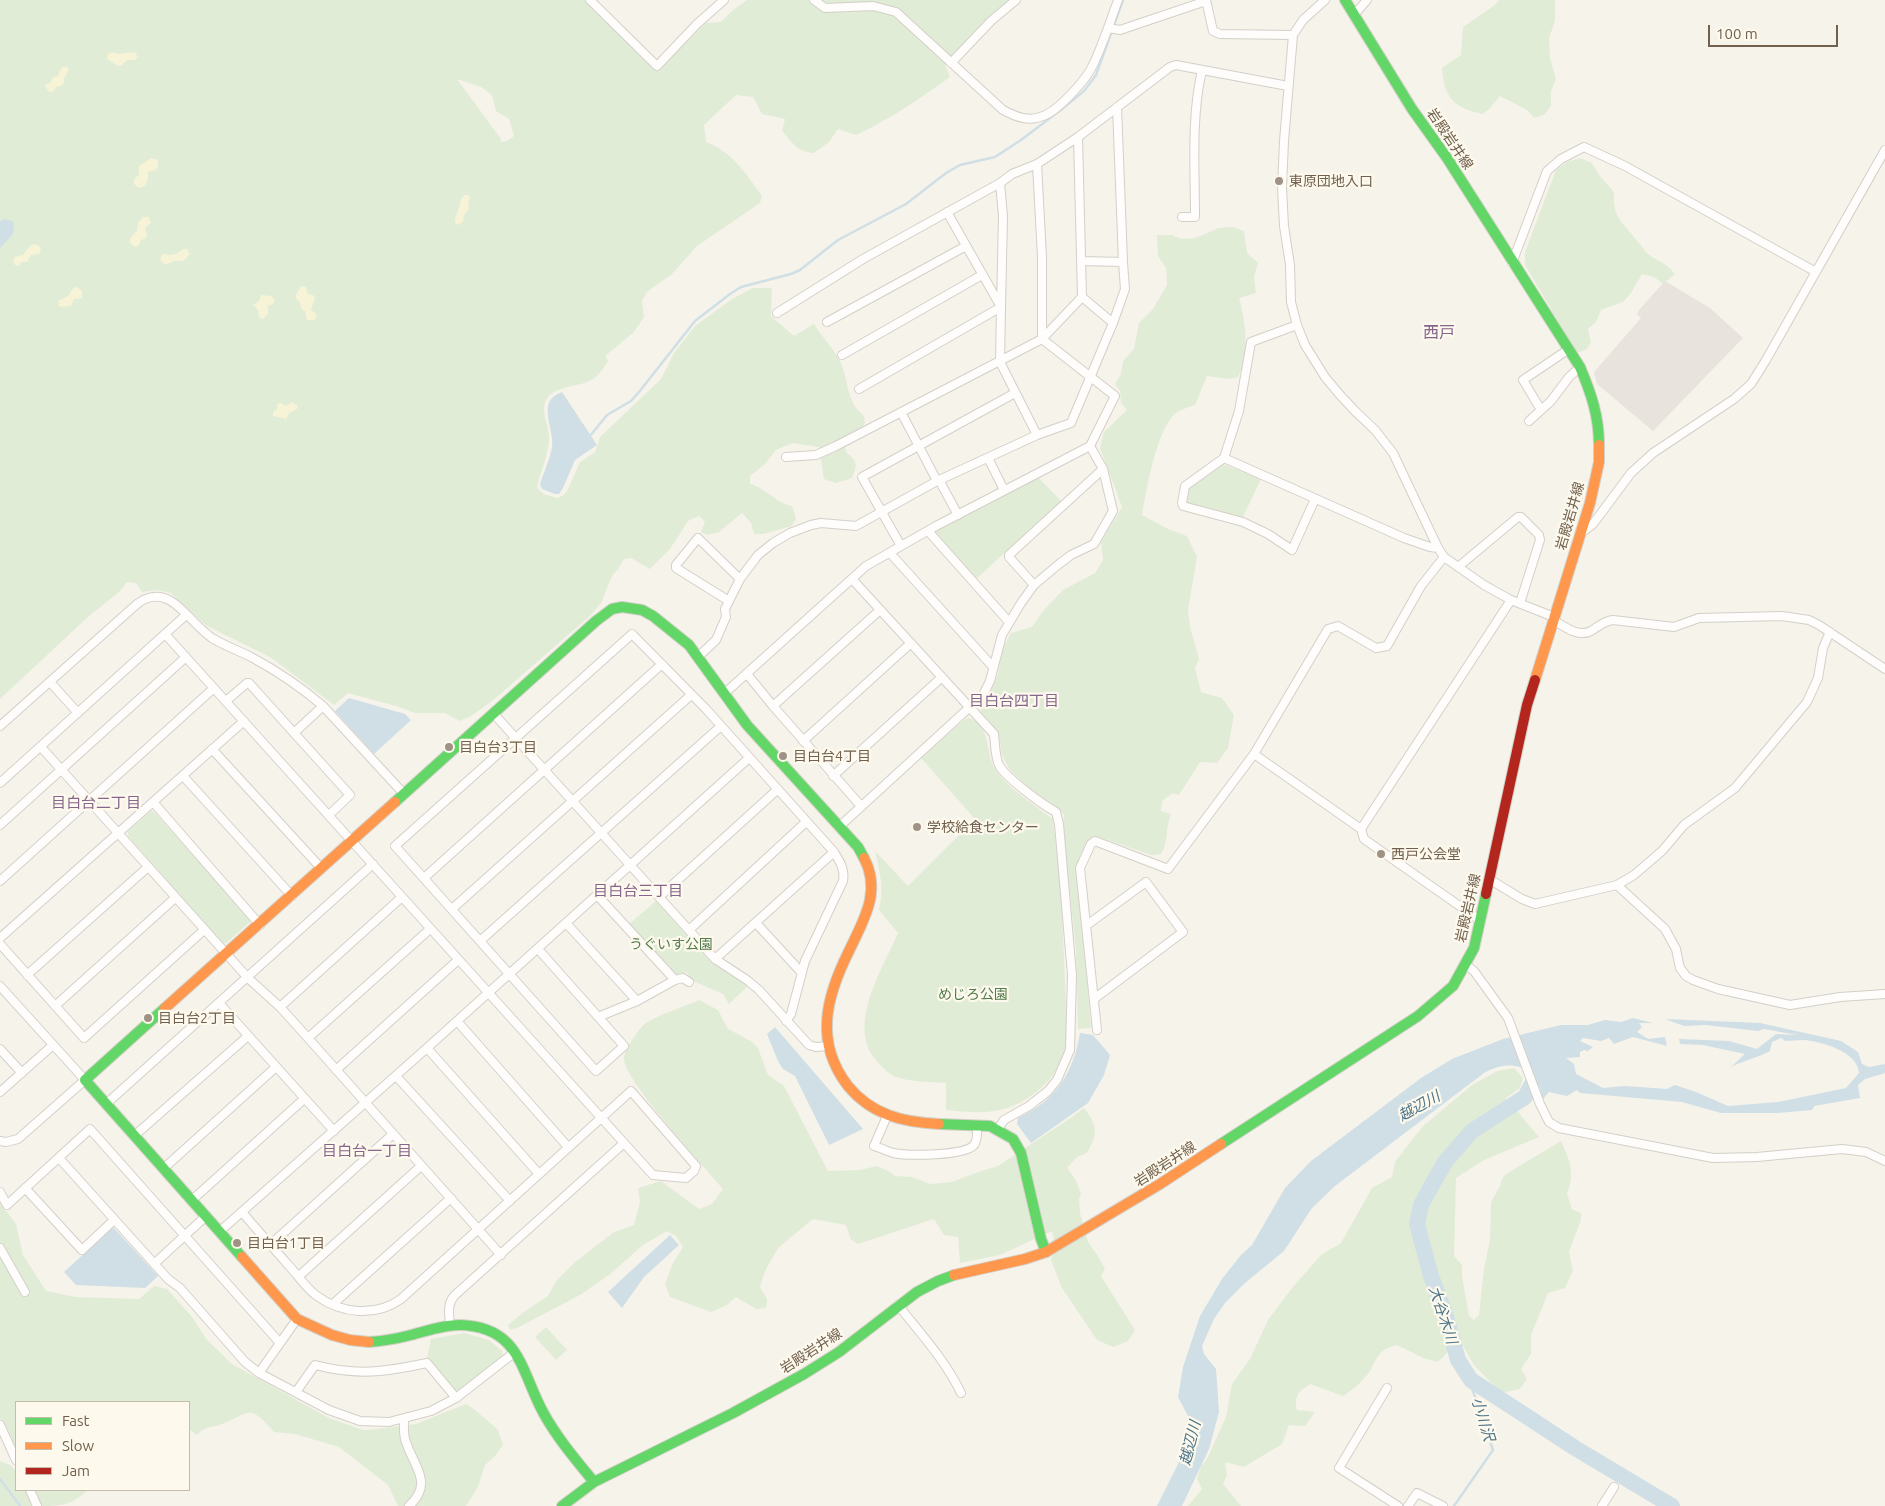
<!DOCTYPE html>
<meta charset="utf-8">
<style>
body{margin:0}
#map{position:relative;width:1885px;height:1506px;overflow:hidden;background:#f6f3eb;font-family:Ubuntu,sans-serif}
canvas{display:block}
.legend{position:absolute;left:15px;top:1401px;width:175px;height:90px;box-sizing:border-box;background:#fdf9ed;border:1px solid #c5bcad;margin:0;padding:6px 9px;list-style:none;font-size:15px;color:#71604e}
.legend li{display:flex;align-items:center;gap:10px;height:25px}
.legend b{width:25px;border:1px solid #c5bcad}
.scale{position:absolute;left:1708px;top:25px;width:130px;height:22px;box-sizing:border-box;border:2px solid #71604e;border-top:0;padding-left:6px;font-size:15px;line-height:18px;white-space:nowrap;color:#71604e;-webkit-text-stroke:4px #fdf9ed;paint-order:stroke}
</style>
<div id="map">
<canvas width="1885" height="1506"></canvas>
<ul class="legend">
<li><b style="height:6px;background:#63d668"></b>Fast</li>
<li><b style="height:6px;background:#ff974d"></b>Slow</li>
<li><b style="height:6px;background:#b3261e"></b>Jam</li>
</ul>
<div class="scale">100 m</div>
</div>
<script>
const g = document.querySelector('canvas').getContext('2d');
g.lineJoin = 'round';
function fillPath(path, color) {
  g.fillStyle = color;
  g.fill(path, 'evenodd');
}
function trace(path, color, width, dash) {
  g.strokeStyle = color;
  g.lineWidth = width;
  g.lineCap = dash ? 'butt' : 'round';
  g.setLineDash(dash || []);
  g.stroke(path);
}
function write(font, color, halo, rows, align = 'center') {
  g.font = font + ' Ubuntu,"Noto Sans JP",sans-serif';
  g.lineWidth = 4.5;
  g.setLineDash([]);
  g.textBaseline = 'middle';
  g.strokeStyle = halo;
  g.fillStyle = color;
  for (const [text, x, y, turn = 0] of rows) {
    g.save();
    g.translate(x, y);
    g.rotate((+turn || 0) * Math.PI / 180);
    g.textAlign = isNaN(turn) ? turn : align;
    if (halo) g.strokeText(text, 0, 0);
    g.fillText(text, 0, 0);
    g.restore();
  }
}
fillPath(new Path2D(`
 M1665 281 1710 308 1743 338 1653 431 1597 384 1594 372 1641 318 1637 314 1639 310Z`), '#e8e4dd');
fillPath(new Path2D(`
 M0 0H586L654 70 670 58 706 23 721 22 733 10 747 0H1011L945 65 950 77C919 99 891 119 856 135L838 129 829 142 814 153C797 152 793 143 782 131L785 119 762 114 753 97 736 95 704 125 706 142C732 151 746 174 762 196L760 203 697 246 672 274 647 292 642 301 644 317 634 332 605 356 608 361C605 365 603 370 599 374 587 388 564 383 550 395 538 406 548 422 549 435 550 453 540 471 537 488L544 494 557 498 564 495 568 489 580 462 595 452 600 437 661 379 674 353 695 326 732 299 753 288H772L771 316 794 336 814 324C822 337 835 350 841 363 849 382 846 402 864 416L865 423 860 430 844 440 846 452C858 462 858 463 852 478L836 483 824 479 819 447 793 443 776 450 765 464 750 476V484C766 488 774 502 792 506L796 518 792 526 763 534H754L751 523 742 513 719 532 707 535 701 532 705 522 699 516 688 521 670 549 650 569 631 558 624 559 618 569 612 576 601 603 590 616 491 702 471 716 459 721 445 713H415L396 706 348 693 334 705 270 657 207 626 171 593 157 590 142 592 136 583 127 582 119 592 88 617 0 699ZM457 79 481 87 492 95 496 111 509 119 514 136 507 141 501 142V139Z
 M1499 0H1555V21L1549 38 1550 58 1556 79 1551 91V106L1544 115 1534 118 1527 110 1500 96 1490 108 1483 114C1453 108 1444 97 1442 68L1461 55 1463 27 1495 5Z
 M1580 158 1592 163 1599 175 1614 192C1613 217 1620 219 1634 237 1639 242 1642 248 1647 253 1658 262 1665 261 1675 274L1663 284 1654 277 1642 274 1631 293 1623 302 1601 310 1596 322 1588 329 1591 342 1587 349 1577 353 1525 265V252L1556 170 1567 162Z
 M1233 227 1244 231 1247 253 1258 263 1254 277 1256 293 1239 298C1246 322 1250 355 1238 377L1230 379 1207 376 1195 405C1189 407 1178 410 1174 415 1156 433 1146 491 1142 515L1168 529 1187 536 1197 557 1188 610 1190 627 1199 659 1195 668 1201 692 1222 698 1234 715 1228 748 1217 763 1200 762 1179 795 1173 793 1162 801 1161 811 1171 814C1165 828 1169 841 1161 854L1151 855 1096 836C1080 847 1077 862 1078 880L1091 1028 1078 1029 1076 951 1063 826 1064 815 1057 808 1037 796 1010 770 1002 755 998 732 992 724 981 712 980 706 991 691 998 674 1002 650 1011 633 1032 627 1043 611 1063 590 1095 573 1103 560 1101 542 1122 507 1100 448 1104 432 1127 410 1121 403 1120 391 1115 384 1121 374 1123 361 1134 349 1139 323 1153 309 1167 285 1166 268 1158 256 1157 235H1172L1181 239 1195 238 1219 228Z
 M1220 463 1261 479 1242 519 1185 505 1187 487Z
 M1038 477 1061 501 975 580 934 535V531Z
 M968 718C990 722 986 753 994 767 1004 786 1036 806 1053 819L1061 889 1067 1026C1067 1039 1066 1052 1060 1064 1050 1084 1026 1103 1004 1109 986 1114 965 1112 946 1110V1083C929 1082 912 1082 896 1077 888 1074 881 1066 875 1059 847 1024 883 968 898 933L879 910C884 890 880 871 875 851L908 886 975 819 921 758 964 720Z
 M151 811 154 812 250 918V922L226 943 223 944 128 836V831Z
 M656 901 709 960 748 986 729 1004 723 994 693 981 686 972 680 975 674 974 629 924Z
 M699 1000 718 1010 728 1029 751 1041 758 1048 768 1075 784 1086 828 1171 859 1170 877 1166 888 1171 895 1176 912 1177 930 1184 952 1182 981 1171 998 1166 1072 1117 1084 1108C1098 1126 1098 1133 1087 1153L1077 1157 1067 1168C1074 1177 1079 1184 1081 1195L1079 1199 1080 1213 1088 1242 1098 1256 1105 1269 1101 1276 1135 1330 1128 1341 1113 1347 1097 1340 1062 1288 1051 1260 1055 1244 1052 1231 1000 1255 960 1263 958 1237 944 1235 934 1219 858 1244 851 1240 846 1225 813 1219 778 1248 765 1271 760 1287 767 1299 766 1308 756 1309 736 1297 727 1305 711 1312 670 1297 665 1284 673 1263 683 1247 676 1236 667 1231 643 1245 609 1275 580 1295 519 1327 510 1330 508 1325 525 1311 548 1296 556 1281 575 1262 614 1232 634 1225 640 1202 638 1188 661 1181 699 1209 712 1204 723 1189C706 1168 622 1079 624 1058 625 1049 639 1028 646 1023 662 1013 682 1008 699 1000Z
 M1514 1068 1523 1078 1520 1088 1506 1098 1539 1137 1484 1160 1456 1178 1454 1256 1462 1265V1276L1469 1316 1474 1320 1479 1315 1484 1269 1490 1240 1491 1202 1500 1186 1502 1179 1506 1174 1561 1141C1570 1160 1575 1174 1567 1194L1572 1209 1581 1213V1220L1569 1252 1573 1271 1565 1288 1548 1293 1531 1335V1354L1521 1369 1527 1379 1520 1389 1501 1393 1474 1365 1463 1346 1448 1352 1438 1362 1423 1358 1397 1345C1377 1351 1379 1355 1370 1371 1363 1381 1353 1390 1343 1396L1310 1384C1298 1392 1294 1396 1297 1410L1315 1412 1305 1426 1289 1425 1282 1444 1244 1467 1225 1462 1227 1475 1223 1484 1241 1506H1188L1202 1489 1197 1479 1201 1466 1207 1459 1226 1417 1232 1384 1250 1359 1268 1320 1292 1288 1321 1255 1341 1243 1372 1188 1392 1177 1395 1162 1422 1127 1472 1085 1497 1071Z
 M0 1203 16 1224 23 1255 46 1291 76 1297 139 1299 154 1286 167 1289 192 1317 207 1340 232 1364 329 1418 363 1430 378 1429 416 1424 466 1404 474 1409 498 1430 503 1445 495 1456 485 1465 478 1487 466 1506H398L388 1485 339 1447 295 1434 274 1432C247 1401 251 1414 219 1425 216 1427 211 1426 207 1428 204 1429 200 1432 197 1435L189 1429V1402H16V1452L0 1418Z
 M546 1327 567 1350 556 1360 535 1337Z
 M464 1333 489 1340 502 1351 503 1356 460 1391H456L427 1359 431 1339Z
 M0 1461 10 1465 16 1471V1490H27L35 1506H0Z
 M34 1490H86V1492C70 1505 63 1506 42 1506Z`), '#e1ecd7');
fillPath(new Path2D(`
 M112 52 118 54 135 52 138 57 135 60H127L122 65 118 66 107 59 108 54Z
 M62 67H67L69 70 64 78V83L61 86H57L53 92 48 91 45 85 51 82 53 77 58 76Z
 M151 158 158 160V167L155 170 148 172V179L145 186 139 188 134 184V180L139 174V166Z
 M464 195H468L470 198 468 205 469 209 464 215 463 222 458 225 455 223C455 215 460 208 461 199Z
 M143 217H149L151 223 145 228 147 234 146 238 141 240 139 245 135 247C125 241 132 236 137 231L138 223Z
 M35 244 39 246 41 249 39 254 31 255 27 262H21L19 266 15 265 13 261 15 257 23 255 30 246Z
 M183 249H187L190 254 184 261H174L165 265 160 259 163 254C172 255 175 256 183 249Z
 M301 286 306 287 308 294 313 295 315 298 311 310 317 315 315 320H307L305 311 301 308 300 302 296 299V295Z
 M77 287 82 291V298L74 299 71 306 63 307 59 306 58 301 68 296 73 288Z
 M261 295 271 296 275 300 273 304 268 306V314L263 319 259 317 258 310 253 305 259 301Z
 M292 402 298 406 297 409 289 413 286 419 273 416V412L277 409V404L280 403 286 406Z`), '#f6f3d7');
fillPath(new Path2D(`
 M5 219 12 221 14 223 13 234 0 248V221Z
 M562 392 597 445 575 460 563 488 559 494H555L542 489 540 484C544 472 550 459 552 447 555 429 535 401 562 392Z
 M349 698 405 714 411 720 374 754 335 711Z
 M1633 1018 1653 1023H1639L1642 1027 1637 1032 1648 1039 1665 1037 1667 1046 1633 1037 1614 1044 1609 1038 1601 1041 1583 1038 1580 1041 1593 1047 1588 1051 1584 1050 1580 1052V1057L1566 1058 1574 1064 1576 1074 1603 1088 1625 1086 1667 1089 1675 1085 1696 1092 1728 1106 1778 1102 1846 1088 1859 1073C1858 1052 1823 1042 1805 1040 1798 1040 1791 1041 1785 1041L1781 1038 1772 1042 1770 1051C1757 1058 1745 1060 1731 1067L1745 1054 1703 1045 1680 1044 1679 1039 1729 1041 1757 1049 1776 1034 1797 1035 1764 1029 1758 1031 1705 1025 1684 1026 1665 1019 1760 1023 1841 1041 1858 1052 1862 1064 1869 1067 1885 1064V1073L1865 1079 1858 1085 1860 1098 1814 1106 1812 1110 1778 1113H1721L1682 1102 1580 1093 1577 1090 1567 1096 1549 1092 1543 1099 1535 1071C1512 1065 1505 1062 1484 1073L1335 1186 1312 1208 1284 1251 1245 1283 1225 1303 1214 1319 1202 1346 1204 1354 1216 1369 1219 1412 1209 1449 1182 1506H1157L1182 1456 1187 1432 1188 1416 1178 1397 1183 1367 1200 1316 1222 1279 1241 1255 1252 1245 1285 1188 1311 1161 1421 1078 1452 1059 1503 1039 1561 1025H1588L1605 1020 1621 1022Z
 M775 1027 863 1129 829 1145 795 1076 783 1069 778 1061 767 1034Z
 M1080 1033 1093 1035 1110 1055 1104 1075 1088 1103 1031 1143 1017 1124 1018 1118C1056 1100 1073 1074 1080 1033Z
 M114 1228 158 1276 145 1288 76 1285 64 1272 111 1229Z
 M670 1235 679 1245 644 1277 622 1308 608 1292Z`), '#cfdfe5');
trace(new Path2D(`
 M590 436 607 415 631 401 639 392 695 321 730 294 741 287 791 274 800 270 838 240 906 204 946 173 960 165 995 157 1021 140 1062 109 1084 91 1096 75 1123 0
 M0 1479 20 1506
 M1454 1506 1493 1450 1471 1385V1380`), '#cfdfe5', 2.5);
trace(new Path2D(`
 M1545 1060 1525 1097 1472 1131 1445 1162 1432 1185 1421 1205 1417 1224 1431 1276 1445 1313 1458 1360 1471 1380 1575 1448 1672 1506`), '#cfdfe5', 16);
const street = new Path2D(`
 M590 0 657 66 697 24 724 0
 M814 0 825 8 873 6 896 12 1003 110C1016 117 1029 122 1043 116 1059 110 1086 80 1093 65 1103 44 1110 22 1118 0
 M1206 0 1213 31 1220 34 1293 35
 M1325 0 1303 20 1293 35 1284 141 1282 188 1284 226 1290 265 1291 302 1297 325 1305 345 1325 377 1340 395 1355 411 1375 430 1393 453 1438 548 1444 557 1484 585 1511 600 1554 617
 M1354 15 1367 0
 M1108 28 1120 30 1206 1
 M951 63 991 21 1016 0
 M1078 137 1082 297 1042 339 1115 396 1090 446
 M947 212 1001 307 1000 362 1037 435
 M1182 217H1195C1195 167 1191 118 1202 70
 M1081 261 1123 262
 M1512 263 1547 171 1561 159 1584 147 1625 166 1816 272
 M1082 297 1113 323
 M777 313 863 259 1000 183 1012 174 1037 164 1078 137 1170 67 1176 65 1288 86
 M827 322 966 246
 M1297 325 1251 342 1239 411 1224 458 1404 538 1430 547 1438 548
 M842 355 982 275
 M859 389 1001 307 1003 216 1000 183
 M1541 410 1523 380 1569 349
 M901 412 937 481
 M1529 421 1551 401 1569 377 1580 367
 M786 457 816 455 836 446 1042 339V257L1037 164
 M988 458 1004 490
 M1224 458 1185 486 1182 503 1183 506 1243 522 1268 534 1292 550 1315 499
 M939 480 958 515
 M928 531 1009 622
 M1580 534 1593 524 1631 473 1653 453 1734 399 1751 384 1766 360 1885 150
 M901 546 862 477 1015 393
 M890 553 993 667
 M1458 567 1518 517H1521L1539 535 1540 540 1520 603
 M852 579 994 734C995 743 995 757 999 765 1006 778 1043 805 1056 812L1059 824 1072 975 1070 1050 1057 1080 1048 1091 1029 1106 1004 1120 998 1129
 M1034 585 1009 557V555L1103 469
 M729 601 676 568V565L698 538 740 579
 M1553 620C1564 626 1578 638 1591 631 1599 626 1604 621 1613 620L1674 627 1699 618 1782 616 1809 620 1819 625 1885 669
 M165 634 624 1143 454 1296C447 1305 449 1313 450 1325
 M699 656 716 640 726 617 725 609 740 579 758 555 773 543 790 533 811 525 821 523 856 526 937 481 1037 435 1071 423 1113 323 1125 289 1123 262 1117 107
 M747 674 773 706 861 806
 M50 682 78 713
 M725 693 866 566 936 526 1090 446 1103 469 1113 511 1094 544 1071 555 1059 564 1034 585 1021 603 1002 635 990 681 983 695 840 826
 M226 701 247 683H249L350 795 329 815
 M773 706 880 610
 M493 713 715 959 747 980 759 990 809 1045 816 1047 828 1046
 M0 726 137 604C146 597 158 594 169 600 183 607 197 628 212 638 225 646 240 651 253 658 277 671 302 688 323 706L404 794
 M294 733 323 706
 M803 741 911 643
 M41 747 248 978 280 1007 308 1038 501 1255
 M212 749 321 868
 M1254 754 1361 829 1364 839 1481 921
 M183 776 292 896
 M833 776 942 677
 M0 783 186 615
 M153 802 260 925
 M0 825 186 657
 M1361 829 1511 600
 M424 878 662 664
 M1489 879 1522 899 1535 904 1617 885 1634 875 1662 851 1684 825 1735 788 1807 702 1818 678 1823 648 1830 632
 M0 881 214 688
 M1617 885 1665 929 1676 949 1680 968 1686 976 1693 980 1718 989 1790 1005 1840 997 1885 994
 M597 895 675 980
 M659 897 777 790
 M452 909 691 695
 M566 923 637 1001
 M756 923 801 972
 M1087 925 1146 882 1183 932 1094 999
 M689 930 806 822
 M0 938 244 721
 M480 941 721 726
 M0 944 84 1038 204 930
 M538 949 624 1046 596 1071 395 846 632 634 706 709 834 852C840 862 845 869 843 881L805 961 791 1014 786 1021
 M715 959 834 852
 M1466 965 1474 971 1508 1018 1540 1104 1549 1122 1559 1128 1713 1158 1757 1157 1842 1149 1866 1152 1885 1161
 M27 975 148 867
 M0 986 85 1080 18 1139 6 1142 0 1141
 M219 1003 334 1131
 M55 1006 175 898
 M280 1007 402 897
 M598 1017 637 1001 675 980 683 978 689 982
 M457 1021 568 1147
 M1097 1030 1080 868 1091 844 1095 841 1168 869 1254 754 1328 629 1338 626 1376 648 1387 646 1421 586 1444 557
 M308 1038 430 929
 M427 1048 539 1174
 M0 1049 22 1073
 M336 1070 458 960
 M396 1076 510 1201
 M0 1092 53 1045
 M106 1104 373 864
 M887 1116 874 1146C881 1148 887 1151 893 1153 907 1156 965 1156 974 1145 978 1140 977 1131 977 1126
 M134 1136 248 1036
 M59 1158 168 1279 180 1288 245 1362 259 1373 329 1410 360 1421 389 1422 431 1411 456 1398 515 1352
 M163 1169 276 1067
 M25 1188 82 1250 114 1220
 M0 1192 7 1205 90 1129 280 1343
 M191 1201 304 1099
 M242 1212C258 1231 274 1249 291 1268 299 1277 307 1289 317 1296 342 1314 376 1317 401 1299L631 1091 696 1166 694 1171 686 1178 653 1175 624 1143
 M219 1232 427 1048 749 758
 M270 1245 393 1134
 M0 1248 25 1292
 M154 1264 205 1217
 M299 1276 421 1166
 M333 1304 451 1198
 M898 1305C921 1334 945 1360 961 1393
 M259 1373 297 1319
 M1387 1388 1339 1468 1398 1506
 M296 1392 315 1365C357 1376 385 1372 427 1363L456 1398
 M404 1419C404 1427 403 1435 406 1442 414 1467 434 1483 409 1506
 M0 1425 16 1460
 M30 1490 37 1506
 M1408 1506 1417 1493 1443 1506
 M1602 1506 1614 1487`);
const fast = new Path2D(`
 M1345 0 1412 109 1447 158 1580 367C1591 393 1599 416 1599 445
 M395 802 596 621 612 609 622 607 642 610 653 616 689 645 747 725 858 847 864 858
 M165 1008 85 1080 242 1257
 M939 1124 990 1126 1013 1139 1021 1153 1041 1239 1046 1252
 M1221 1144 1418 1016 1453 986 1474 948 1486 894
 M369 1342C382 1341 395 1339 407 1336 424 1332 442 1325 459 1325 521 1326 521 1373 544 1414 558 1439 576 1460 594 1482
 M562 1506 594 1482 733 1413 804 1374 839 1352 917 1292 938 1281 954 1275`);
const slow = new Path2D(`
 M1535 680 1590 503 1599 462V445
 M864 858C882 892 863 921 849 951 826 997 814 1042 848 1086 872 1115 902 1122 939 1124
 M165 1008 395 802
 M242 1257 297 1319 332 1335 350 1340 369 1342
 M954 1275 1025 1259 1046 1252 1160 1184 1221 1144`);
const jam = new Path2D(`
 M1486 894 1527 705 1535 680`);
trace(street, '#d4cfc8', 10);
trace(fast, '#d4d0c8', 12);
trace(slow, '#d4d0c8', 12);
trace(jam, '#d4d0c8', 12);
trace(street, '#fefdfc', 8);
trace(fast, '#63d668', 10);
trace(slow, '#ff974d', 10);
trace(jam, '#b3261e', 10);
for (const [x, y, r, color] of [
 [1279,181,5,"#a09385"],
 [449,747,5,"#a09385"],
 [783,756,5,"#a09385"],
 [917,827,5,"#a09385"],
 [1381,854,5,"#a09385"],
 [148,1018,5,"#a09385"],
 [237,1243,5,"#a09385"]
]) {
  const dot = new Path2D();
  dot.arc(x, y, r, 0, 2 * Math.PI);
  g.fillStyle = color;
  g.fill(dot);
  trace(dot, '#fdf9ed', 2);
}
write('14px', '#71604e', '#fdf9ed', [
 ["岩殿岩井線",1450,139,56],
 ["岩殿岩井線",1570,516,-74],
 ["岩殿岩井線",1468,908,-77],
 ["岩殿岩井線",1165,1164,-33],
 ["岩殿岩井線",811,1351,-33]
]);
write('14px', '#71604e', '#fdf9ed', [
 ["東原団地入口",1289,181],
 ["目白台3丁目",459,747],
 ["目白台4丁目",793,756],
 ["学校給食センター",927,827],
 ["西戸公会堂",1391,854],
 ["目白台2丁目",158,1018],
 ["目白台1丁目",247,1243]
], 'left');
write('14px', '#517b4b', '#fdf9ed', [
 ["うぐいす公園",671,944],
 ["めじろ公園",973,994]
]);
write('15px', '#87668d', '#fdf9ed', [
 ["目白台四丁目",1014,701],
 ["目白台二丁目",96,803],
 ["目白台三丁目",638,891],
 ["目白台一丁目",367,1151]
]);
write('italic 15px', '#4e7589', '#fdf9ed', [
 ["越辺川",1419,1106,-29],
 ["大谷木川",1443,1315,72],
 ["小川沢",1483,1419,73],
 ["越辺川",1190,1443,-76]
]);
write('16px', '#87668d', '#fdf9ed', [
 ["西戸",1439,333]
]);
</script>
